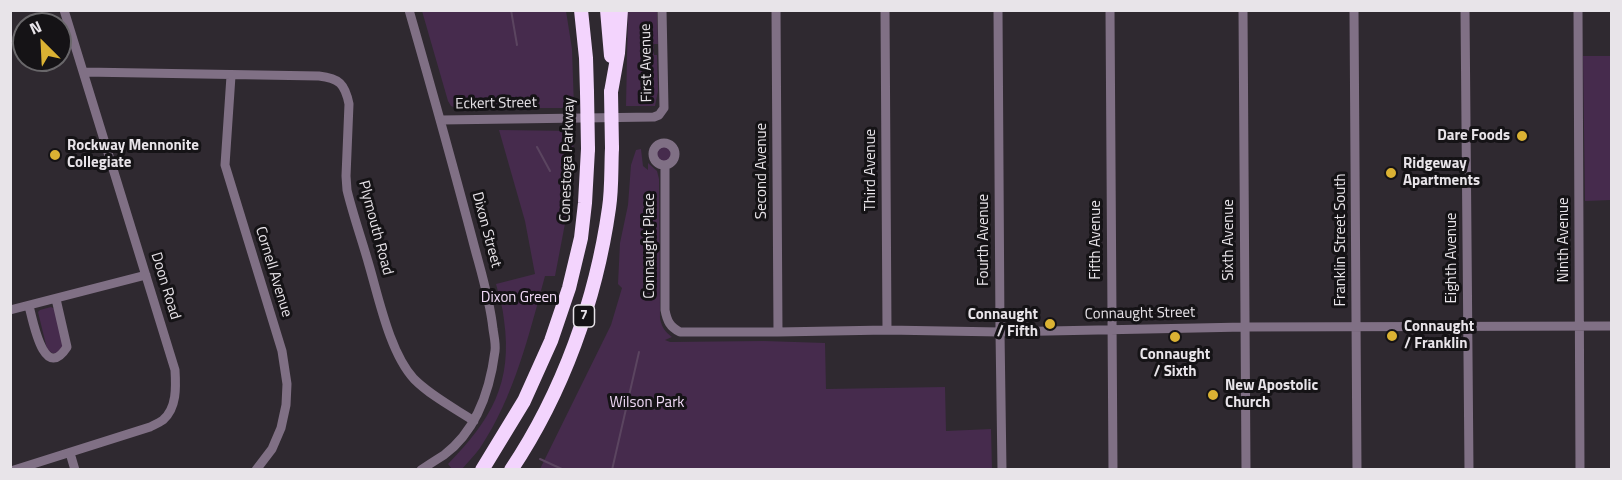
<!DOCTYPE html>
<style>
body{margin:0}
#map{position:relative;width:1622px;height:480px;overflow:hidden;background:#2f2930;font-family:"Titillium Web",sans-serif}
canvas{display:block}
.frame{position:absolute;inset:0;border:12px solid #e8e4e9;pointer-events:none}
.north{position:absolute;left:12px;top:12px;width:60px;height:60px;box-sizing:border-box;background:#151316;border:2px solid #69676a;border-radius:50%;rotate:336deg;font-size:16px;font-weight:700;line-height:24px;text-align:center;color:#e8e4e9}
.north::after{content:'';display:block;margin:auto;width:21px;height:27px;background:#dbb233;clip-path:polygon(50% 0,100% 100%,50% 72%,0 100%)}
</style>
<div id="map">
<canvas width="1622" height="480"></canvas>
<div class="frame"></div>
<div class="north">N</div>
</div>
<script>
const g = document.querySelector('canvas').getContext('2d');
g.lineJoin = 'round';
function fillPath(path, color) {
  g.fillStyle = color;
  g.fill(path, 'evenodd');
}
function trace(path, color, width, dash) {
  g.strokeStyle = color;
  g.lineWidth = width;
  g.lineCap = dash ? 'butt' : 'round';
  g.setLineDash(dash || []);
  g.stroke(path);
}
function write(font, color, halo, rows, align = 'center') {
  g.font = font + ' "Titillium Web",sans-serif';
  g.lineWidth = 6;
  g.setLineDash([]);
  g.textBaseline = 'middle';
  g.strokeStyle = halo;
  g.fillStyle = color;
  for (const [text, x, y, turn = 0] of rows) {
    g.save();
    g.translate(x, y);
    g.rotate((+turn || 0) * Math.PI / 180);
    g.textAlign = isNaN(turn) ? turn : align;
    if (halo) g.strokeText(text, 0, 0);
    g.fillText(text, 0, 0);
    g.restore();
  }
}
fillPath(new Path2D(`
 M422 11H566L572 49 574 108H456L451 106 448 101Z
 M628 11H657L658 44H654V55H657L658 91 655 106H626Z
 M1583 56H1611V200L1585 201Z
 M499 130 574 131 571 192 555 276H545C529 335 514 397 480 448 475 455 468 462 462 469H452L448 464C491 420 513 383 504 320 503 308 499 296 496 284L535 274 525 221Z
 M654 154a9 9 0 1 1 18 0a9 9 0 1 1-18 0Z
 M641 149 643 166 648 170V163L657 171 659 179 660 319C662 327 665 332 672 337L665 340 670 342 764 341 825 343 826 389 945 387 946 431 991 429 992 469H540L611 325 622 288 618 284 620 243 628 205 631 165 636 150Z
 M51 307 55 309 64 345 57 353H52L47 349 38 312 40 310Z`), '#462b4d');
trace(new Path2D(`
 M511 10 517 45
 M537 147 550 171
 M540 459 564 470
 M612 470 639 352`), '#5b4560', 2);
trace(new Path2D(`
 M409 10C432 90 454 169 475 249 482 275 490 301 493 329 494 336 496 344 495 351 490 390 476 431 444 455 436 460 428 465 421 470
 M776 10 778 332
 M885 10 887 330
 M998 10 1000 332 1002 470
 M1110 10 1113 470
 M1243 10 1246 470
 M1354 10 1357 470
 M1465 10 1469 470
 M1578 10 1580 470
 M84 72 319 76C339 78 345 84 349 104L346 176 347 190C353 215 362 240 369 265 379 299 390 353 414 379 431 396 454 408 474 421
 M231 76 225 165 282 351 287 384 286 405 281 428 272 449 256 470
 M441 120 654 117 659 115 664 108 662 10
 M653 154a11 11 0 1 1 22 0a11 11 0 1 1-22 0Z
 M665 166V310C667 321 670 327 680 332H778L887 330 1000 332 1245 327 1612 326
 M29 306C33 321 44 383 67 347L56 299
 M10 310 146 275
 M70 453 75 470
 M14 470 150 427C154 425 159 423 163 420 177 408 176 387 175 370L64 10`), '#807085', 9);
trace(new Path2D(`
 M581 10 586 58 587 92
 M607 10 611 56
 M611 92 618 53 621 10
 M482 470 524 401 551 341 569 288 581 238 585 203 588 149
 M511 470C563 392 596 300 609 208 612 189 611 168 612 148`), '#f3d4fd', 14);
trace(new Path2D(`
 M587 92 588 149
 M611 92 612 148`), '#f3d4fd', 14);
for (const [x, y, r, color] of [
 [1522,136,6,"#dbb233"],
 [55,155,6,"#dbb233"],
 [1391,173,6,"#dbb233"],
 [1050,324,6,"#dbb233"],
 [1392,336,6,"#dbb233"],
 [1175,337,6,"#dbb233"],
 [1213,395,6,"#dbb233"]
]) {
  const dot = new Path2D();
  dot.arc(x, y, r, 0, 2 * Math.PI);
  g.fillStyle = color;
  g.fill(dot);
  trace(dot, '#151316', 2);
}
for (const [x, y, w] of [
 [584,316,21]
]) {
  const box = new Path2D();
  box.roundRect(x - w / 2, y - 11, w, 22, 4.5);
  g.fillStyle = '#151316';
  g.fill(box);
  trace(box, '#e8e4e9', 1.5);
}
write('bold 14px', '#e8e4e9', null, [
 ["7",584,316]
]);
write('15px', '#e8e4e9', '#151316', [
 ["First Avenue",647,63,-91],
 ["Eckert Street",496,104,-1],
 ["Conestoga Parkway",568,160,-88],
 ["Third Avenue",871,170,-90],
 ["Second Avenue",762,171,-90],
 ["Plymouth Road",375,228,75],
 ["Dixon Street",486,230,75],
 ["Fourth Avenue",984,240,-90],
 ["Fifth Avenue",1096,240,-90],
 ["Sixth Avenue",1229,240,-90],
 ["Franklin Street South",1341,240,-90],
 ["Ninth Avenue",1564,240,-90],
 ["Connaught Place",650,246,-90],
 ["Eighth Avenue",1452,258,-90],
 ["Cornell Avenue",273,272,73],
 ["Doon Road",165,286,73],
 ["Connaught Street",1140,314,-1]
]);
write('bold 15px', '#e8e4e9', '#151316', [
 ["Dare Foods",1510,136,"right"],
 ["Rockway Mennonite",67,146],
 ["Collegiate",67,163],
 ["Ridgeway",1403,164],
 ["Apartments",1403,181],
 ["Connaught",1038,315,"right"],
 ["/ Fifth",1038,332,"right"],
 ["Connaught",1404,327],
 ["/ Franklin",1404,344],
 ["Connaught",1175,355,"center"],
 ["/ Sixth",1175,372,"center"],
 ["New Apostolic",1225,386],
 ["Church",1225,403]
], 'left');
write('15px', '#f0daf6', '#151316', [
 ["Dixon Green",519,298],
 ["Wilson Park",647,403]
]);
</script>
